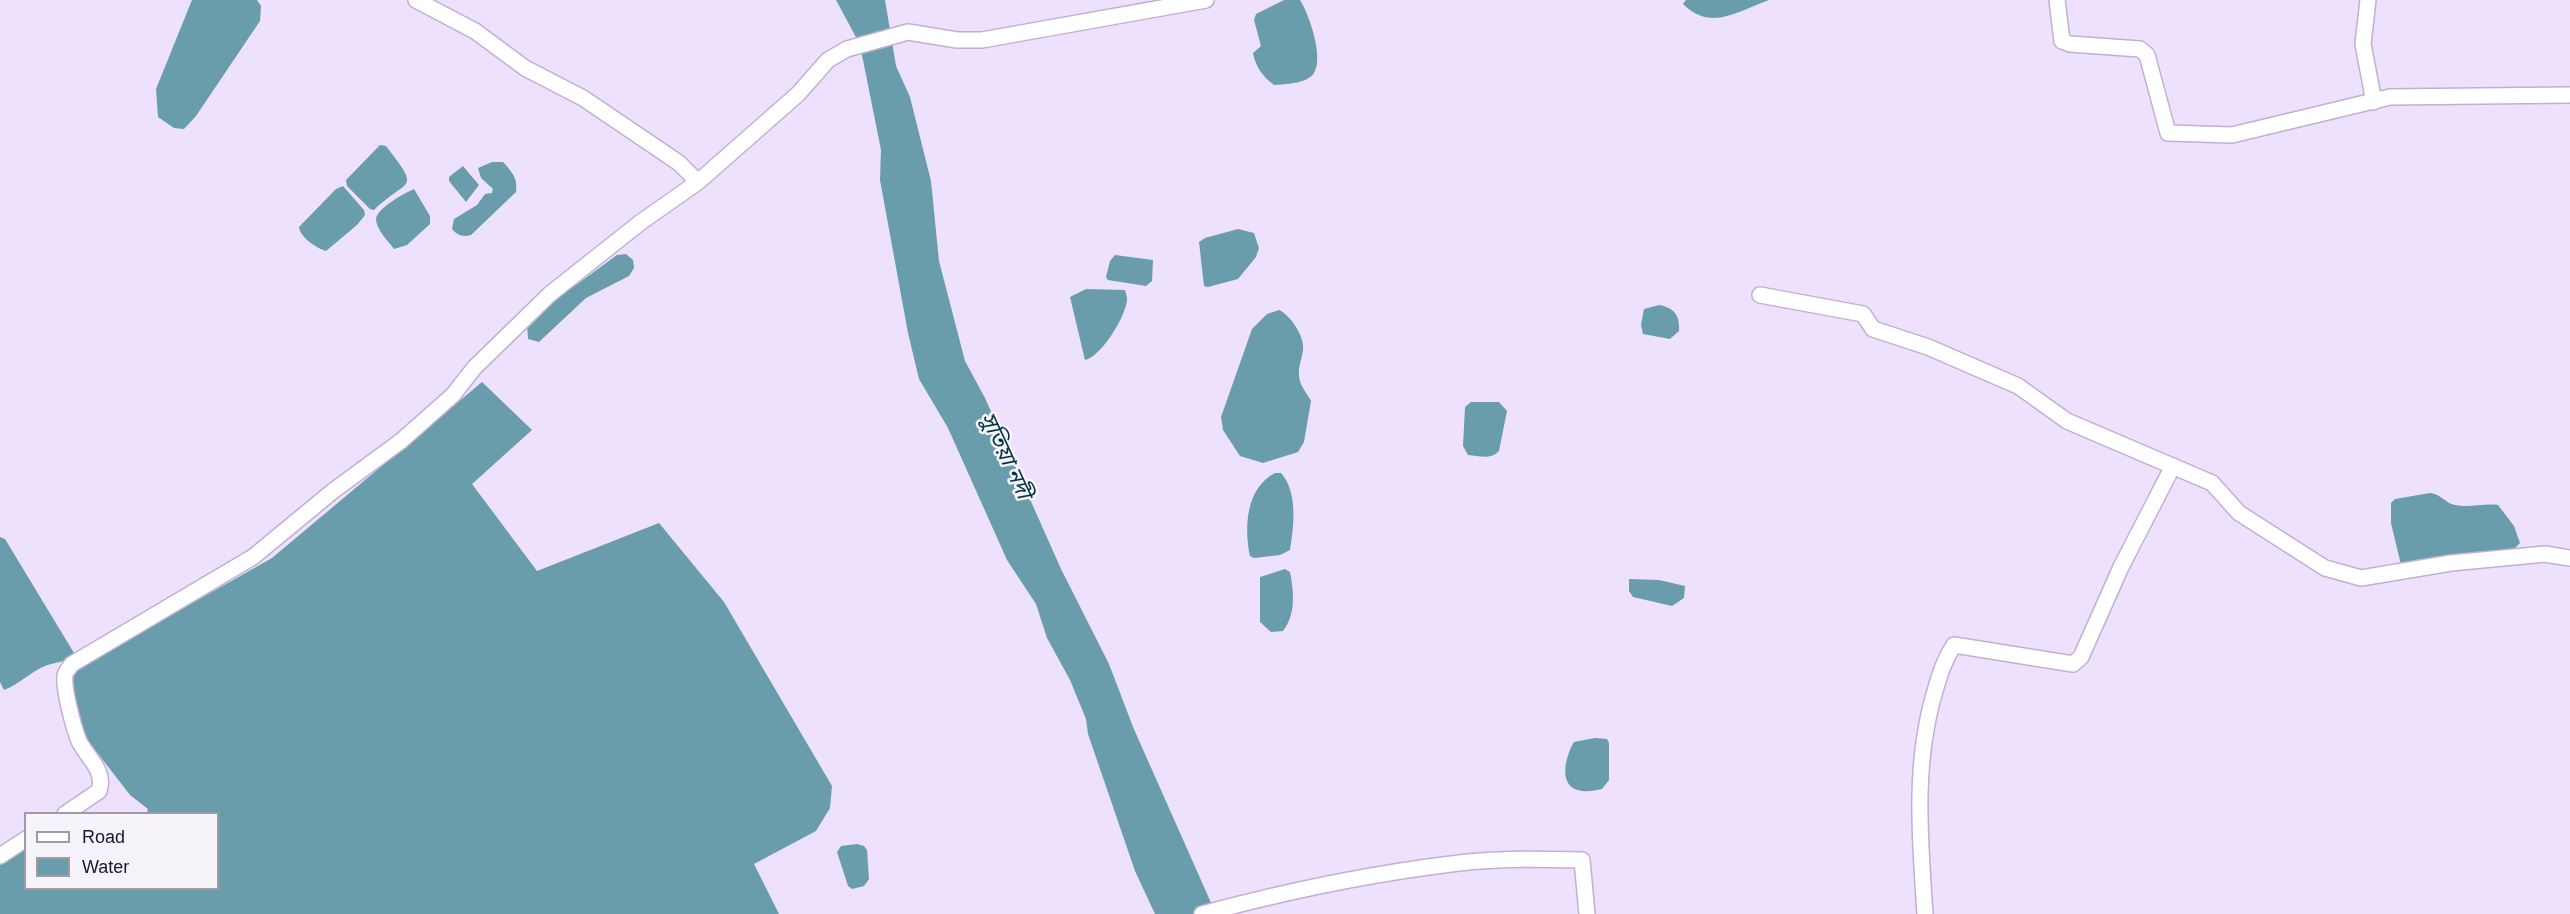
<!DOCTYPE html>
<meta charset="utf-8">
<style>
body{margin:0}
#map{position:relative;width:2570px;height:914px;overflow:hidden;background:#ede1fd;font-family:Arial,sans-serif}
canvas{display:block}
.legend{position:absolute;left:24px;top:812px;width:195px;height:78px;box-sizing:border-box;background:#f6f3fa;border:2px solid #9f9ba4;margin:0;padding:8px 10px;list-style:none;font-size:18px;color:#1c1723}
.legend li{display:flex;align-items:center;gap:12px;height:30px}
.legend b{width:30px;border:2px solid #9f9ba4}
</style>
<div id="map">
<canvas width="2570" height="914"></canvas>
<ul class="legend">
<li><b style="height:8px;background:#fff"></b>Road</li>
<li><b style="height:16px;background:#699dac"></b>Water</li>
</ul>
</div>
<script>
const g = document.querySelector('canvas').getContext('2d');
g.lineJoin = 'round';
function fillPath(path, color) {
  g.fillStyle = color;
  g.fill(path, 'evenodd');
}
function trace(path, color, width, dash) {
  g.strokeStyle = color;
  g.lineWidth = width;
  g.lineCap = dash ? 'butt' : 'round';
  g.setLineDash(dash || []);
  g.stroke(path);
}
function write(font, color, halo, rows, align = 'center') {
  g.font = font + ' Arial,"Noto Sans Bengali",sans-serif';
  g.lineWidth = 5;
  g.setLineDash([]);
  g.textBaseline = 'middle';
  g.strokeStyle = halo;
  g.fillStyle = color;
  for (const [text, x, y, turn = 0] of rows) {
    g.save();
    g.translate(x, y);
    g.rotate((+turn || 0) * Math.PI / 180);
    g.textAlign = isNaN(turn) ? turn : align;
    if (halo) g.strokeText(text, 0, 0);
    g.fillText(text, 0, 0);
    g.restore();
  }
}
fillPath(new Path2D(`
 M192 0H257L261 6 260 21 196 116 184 129 174 128 158 117 156 89Z
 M836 0H885L896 66 910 97 931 181 939 261 965 361 985 398 1061 569 1109 664 1133 727 1216 914H1155L1135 871 1088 734 1086 719 1070 680 1047 638 1036 604 1007 560 948 428 919 379 908 333 880 180 881 150 863 60 858 41Z
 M1284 0H1300C1309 14 1324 57 1314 73 1307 84 1285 84 1274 85 1263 77 1255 66 1253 53L1261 46 1254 20 1256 14Z
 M1686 0H1769C1738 11 1711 32 1683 4Z
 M380 145 386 146C422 193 408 177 374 210L370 209 347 186 346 180Z
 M492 162H503C512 172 518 178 516 192L471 235C463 237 458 236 452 229L454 219 477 205 485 194 492 193 493 189 481 178 478 168Z
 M463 166 479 185 466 202 449 181V177Z
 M343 186 364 210 365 215 357 225 326 251C316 248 300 237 299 227L336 189Z
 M414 189 430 216V224L407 245 394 249C388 241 376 229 376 219 377 208 405 193 414 189Z
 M1238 229 1254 233 1259 248 1256 257 1238 279 1208 287 1204 286 1199 242 1205 238Z
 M626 254 633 260 634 268 629 276 586 298 539 342 528 339 527 324 561 292 576 285 617 255Z
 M1115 255 1153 260 1152 281 1146 286 1108 280 1106 277 1110 261Z
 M1086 289 1125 290C1125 291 1128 299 1127 300 1126 316 1101 357 1085 360L1070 297Z
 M1659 305C1675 308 1680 316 1679 331L1670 339 1643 334 1641 325 1644 309Z
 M1279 310C1290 315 1302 333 1303 345 1304 359 1295 367 1301 384 1303 389 1308 395 1311 401L1304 442 1298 452 1263 463 1240 456 1223 430 1221 417 1252 329 1267 314Z
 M482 382 532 430 472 484 537 571 659 523 724 602 832 786 830 808 816 831 754 864 779 914H0V865L25 847 26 888H218V814L147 813 148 809 130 795 82 733 76 711 72 677 74 670 272 558Z
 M1471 402H1499L1507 411 1499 451C1491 460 1479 456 1468 455L1463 446 1465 407Z
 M1275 473H1281C1298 492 1294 526 1290 550L1280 555 1254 558 1250 556C1244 527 1246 488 1275 473Z
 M2430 493C2441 494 2445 503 2455 505 2469 508 2484 503 2498 505L2514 526 2520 543 2514 549 2504 552 2401 565 2391 523V503L2395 499Z
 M0 537 5 539 74 653C65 664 57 661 45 666 30 672 20 684 4 690L0 682Z
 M1285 569 1290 572C1294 593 1296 614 1283 631L1271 632 1260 622V577Z
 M1629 579 1659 580 1685 586 1684 598 1672 606 1633 597 1629 591Z
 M1595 738 1607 739 1609 743V780L1602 789C1596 790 1589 792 1582 791 1557 788 1565 757 1574 742Z
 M857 844 864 846 867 850 869 879 864 886 852 889 848 886 837 852 841 846Z`), '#699dac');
const minor = new Path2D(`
 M416 0 475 31 525 68 583 98 679 163 698 182
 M2057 0 2062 41 2070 44 2140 49 2147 55 2168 133 2232 135 2390 97 2570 95
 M2368 0 2363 44 2374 102
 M1760 295 1863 314 1873 329 1928 347 2018 386 2067 421 2212 483 2239 513 2325 568 2361 578 2451 563 2545 554 2570 558
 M65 814 99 791C106 770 87 758 79 741 74 729 63 688 65 676 65 672 70 667 72 664L253 557 333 491 401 441 453 395 474 368 550 294 641 222 698 182 798 94 828 60 847 49 908 32 957 40H982L1206 0
 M0 856 26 839
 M1202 914C1283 892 1375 873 1459 863 1500 858 1541 859 1582 860L1587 914
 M1925 914C1920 839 1913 764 1935 691 1940 674 1944 660 1954 645L2073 664 2081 657 2121 567 2173 466`);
trace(minor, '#bfb1d2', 18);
trace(minor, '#fff', 15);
write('italic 22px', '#023541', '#f6f3fa', [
 ["সুতিয়া নদী",1005,456,65]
]);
</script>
